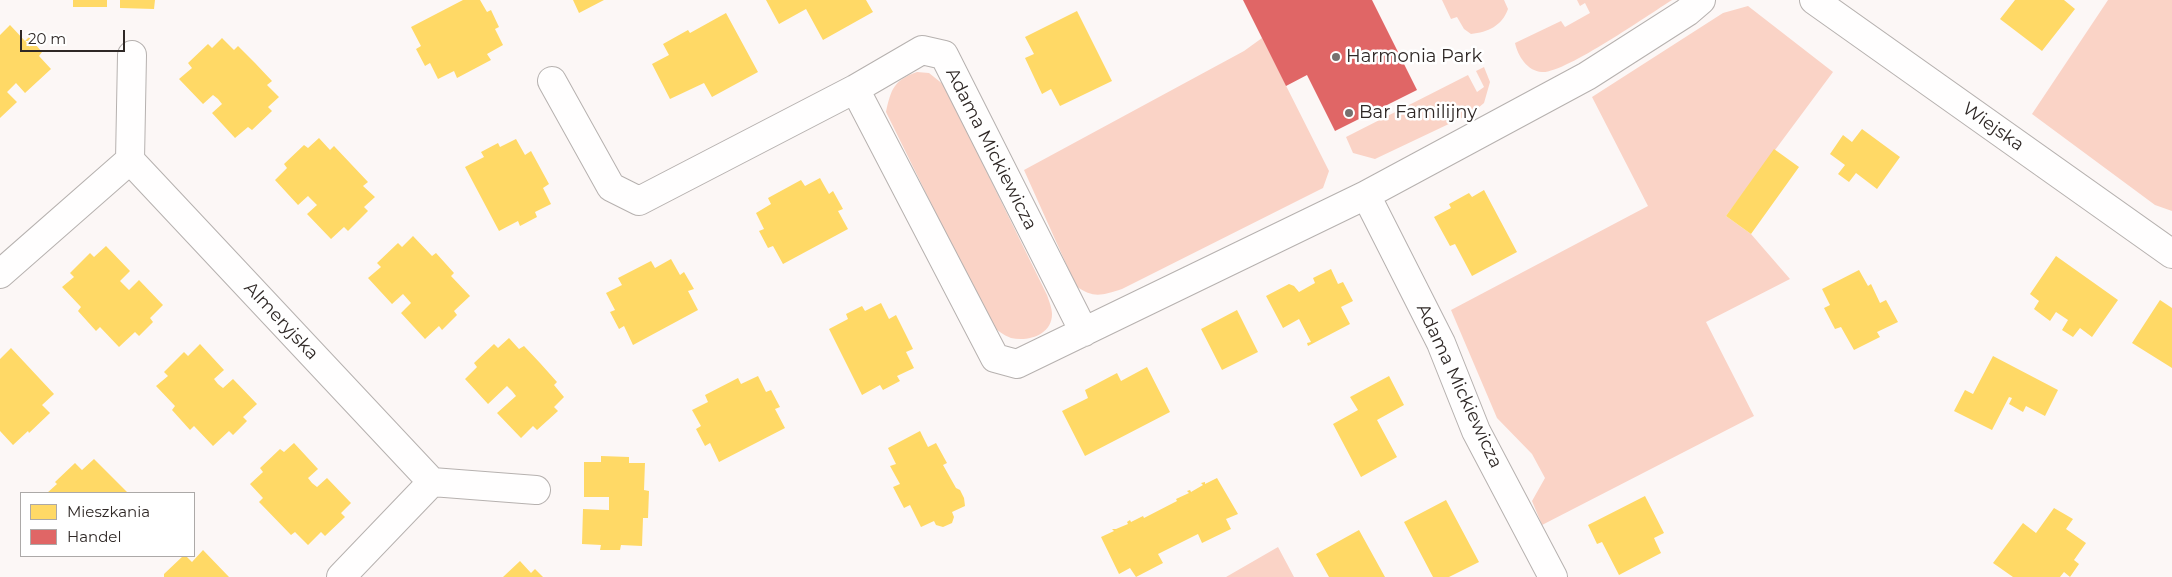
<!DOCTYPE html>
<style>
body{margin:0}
#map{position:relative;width:2172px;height:577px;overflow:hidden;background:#fcf7f6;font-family:Montserrat,sans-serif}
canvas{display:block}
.legend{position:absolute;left:20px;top:492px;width:175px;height:65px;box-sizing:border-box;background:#fff;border:1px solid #aca9a8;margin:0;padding:6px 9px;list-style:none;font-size:15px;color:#2f2826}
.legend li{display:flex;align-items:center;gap:10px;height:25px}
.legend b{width:25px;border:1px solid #aca9a8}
.scale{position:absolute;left:20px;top:30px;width:105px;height:22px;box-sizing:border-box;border:2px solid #2f2826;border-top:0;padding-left:6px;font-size:15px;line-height:18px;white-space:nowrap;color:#2f2826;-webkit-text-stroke:4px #fff;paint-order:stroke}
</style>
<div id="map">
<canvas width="2172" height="577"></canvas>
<ul class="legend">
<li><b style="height:14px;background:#ffd966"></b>Mieszkania</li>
<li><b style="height:14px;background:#e06666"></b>Handel</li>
</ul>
<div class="scale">20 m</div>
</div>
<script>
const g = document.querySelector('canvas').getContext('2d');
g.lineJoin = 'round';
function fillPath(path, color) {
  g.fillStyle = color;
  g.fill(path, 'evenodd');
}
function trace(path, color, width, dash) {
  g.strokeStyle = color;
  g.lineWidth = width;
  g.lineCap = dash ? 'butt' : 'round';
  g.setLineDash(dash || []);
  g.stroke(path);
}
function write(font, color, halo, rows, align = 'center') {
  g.font = font + ' Montserrat,sans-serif';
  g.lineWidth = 5;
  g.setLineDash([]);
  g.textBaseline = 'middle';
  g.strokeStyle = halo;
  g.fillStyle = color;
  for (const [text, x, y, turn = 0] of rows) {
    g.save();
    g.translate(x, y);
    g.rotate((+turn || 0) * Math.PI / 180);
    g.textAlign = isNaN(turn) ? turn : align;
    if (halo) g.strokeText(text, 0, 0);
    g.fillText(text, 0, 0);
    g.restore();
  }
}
fillPath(new Path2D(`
 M1442 0H1504L1508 9C1502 26 1488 32 1471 34L1464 29 1457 17 1451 19Z
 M1577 0H1672C1648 15 1564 74 1542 72 1527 71 1518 56 1515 43L1561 21 1565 27 1590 13 1585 3 1580 6Z
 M2108 0H2172V211L2155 205 2032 114Z
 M1748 6 1833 72 1726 216 1751 234 1790 279 1706 322 1754 416 1542 525 1532 501 1545 478 1532 454 1497 418 1451 310 1648 206 1592 97 1723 13Z
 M1262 38 1329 171 1323 188 1122 289C1102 295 1094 299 1076 286L1024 170 1244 51Z
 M1484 67 1490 82 1484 103 1472 113 1375 159 1353 153 1346 137 1468 75 1477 92 1484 87 1476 71Z
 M917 72 929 73 944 85 1047 295C1049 301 1052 308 1052 314 1052 335 1028 342 1011 338 1003 335 997 330 991 325L886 112C891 89 894 80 917 72Z
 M1278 547 1294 577H1226Z`), '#fad3c6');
fillPath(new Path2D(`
 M73 0H107V7H73Z
 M120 0H155L154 9 120 8Z
 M463 0H480L487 12 491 10 499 27 495 29 503 45 487 54 491 60 457 78 454 71 438 79 430 63 425 66 416 49 421 46 411 27Z
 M573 0H604L579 13Z
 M766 0H866L873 12 823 40 806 9 779 24Z
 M2015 0H2064L2075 9 2042 51 2000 19Z
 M1077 11 1112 81 1060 106 1051 89 1042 94 1025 58 1034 54 1025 37Z
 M726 13 758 72 712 97 704 83 670 99 652 64 669 55 663 44 688 30 690 33Z
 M10 25 25 41 29 37 42 52 39 56 51 69 25 93 16 83 7 92 17 102 0 118V35Z
 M222 38 234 50 238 46 255 63 272 81 267 85 279 97 268 107 272 111 252 130 248 127 235 138 212 113 222 104 218 99 213 95 203 104 179 79 192 68 188 63 208 44 212 48Z
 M1862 129 1900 157 1877 189 1856 173 1849 182 1838 174 1845 165 1830 154 1843 135 1852 142Z
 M319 138 330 150 334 146 368 182 363 186 375 197 364 207 368 211 348 231 344 227 331 239 307 214 317 205 308 196 298 205 275 180 287 168 284 164 304 145 308 148Z
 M516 139 525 155 531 151 549 184 543 188 551 204 535 212 537 217 520 226 518 221 499 231 465 167 484 157 481 152 498 143 500 147Z
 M1774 149 1799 167 1751 234 1726 216Z
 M820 178 829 194 833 191 843 209 838 211 848 229 783 264 773 246 768 248 759 231 764 229 756 213 771 204 768 198 801 180 805 186Z
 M1484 190 1517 252 1472 276 1455 244 1450 246 1434 217 1451 208 1449 204 1469 193 1472 197Z
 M413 236 432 256 436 253 454 273 451 276 470 296 454 311 457 315 442 330 439 326 425 339 401 313 411 303 403 294 392 304 368 278 381 267 377 263 398 243 402 247Z
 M106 246 130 271 120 281 129 290 139 280 163 305 150 318 153 322 139 336 135 332 119 347 100 327 96 331 78 311 81 307 62 287 74 277 70 273 90 253 94 257Z
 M2056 256 2118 300 2092 337 2080 328 2073 337 2062 330 2068 320 2056 312 2050 321 2034 309 2039 301 2030 294Z
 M671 259 680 275 684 272 694 289 688 291 698 310 633 345 624 326 619 329 610 312 615 310 606 293 622 285 618 278 651 261 655 268Z
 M1331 269 1338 284 1343 282 1353 301 1341 307 1350 324 1308 346 1307 343 1311 342 1299 319 1283 328 1266 296 1289 284 1294 286 1299 292 1315 283 1313 278Z
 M1859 270 1868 286 1871 284 1880 303 1886 300 1898 322 1877 332 1880 337 1854 350 1841 327 1835 329 1824 308 1830 305 1822 289Z
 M2160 300 2172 308V368L2132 343Z
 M881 303 889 319 896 315 913 349 906 352 914 368 897 376 900 381 883 390 880 385 862 395 829 329 848 319 846 314 862 306 865 311Z
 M1237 310 1258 352 1222 370 1201 329Z
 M509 338 519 349 524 346 540 363 557 382 554 385 564 397 554 407 558 411 537 430 533 426 521 438 497 413 516 396 512 391 507 386 488 404 465 379 477 367 474 363 494 344 498 348Z
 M200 344 224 370 214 379 218 384 223 388 233 379 257 404 243 417 247 421 233 435 229 431 213 446 194 426 190 430 172 410 175 406 156 386 168 376 164 372 184 352 188 356Z
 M11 348 54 394 42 405 50 413 29 433 28 431 13 445 0 431V359Z
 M1993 356 2058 390 2045 416 2026 406 2023 412 2009 404 2012 398 2009 397 1992 430 1954 411 1965 390 1973 394Z
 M1147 367 1170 412 1085 456 1062 411 1088 398 1085 390 1117 373 1121 381Z
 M758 376 766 392 771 390 780 407 775 409 785 428 719 462 710 443 705 446 696 429 701 426 692 410 708 402 705 395 738 378 741 384Z
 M1389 376 1404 405 1377 420 1397 457 1361 477 1333 424 1358 410 1350 397Z
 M920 431 928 447 936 443 947 463 943 465 956 488 960 490 964 498 965 506 952 512 954 517 952 523 943 527 936 525 934 521 921 527 910 505 904 508 893 487 900 484 890 466 896 464 888 448Z
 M294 443 318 469 308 478 312 483 317 487 327 478 351 503 341 513 345 517 325 536 321 532 308 545 295 532 291 535 259 502 263 498 250 484 263 472 260 468 280 449 284 452Z
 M601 456 629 457V463H645L644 490 649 491 648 518H643L642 546 621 545 620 550H600L601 545 582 544 583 509 609 510V497H584V462H601Z
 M94 459 128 493H47L57 484 55 482 75 463 82 470Z
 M1217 478 1238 514 1226 519 1231 529 1202 543 1198 534 1158 554 1163 563 1136 577 1130 568 1119 574 1101 537 1114 531 1112 529H1116L1128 524 1127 522 1130 520 1131 522 1143 516 1144 518 1177 501 1176 499 1189 493 1187 491 1190 490 1191 492 1203 485 1201 483 1205 482V484Z
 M1645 496 1664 533 1654 538 1661 553 1619 575 1602 542 1597 544 1588 525Z
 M1446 500 1479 562 1449 577H1433L1404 522Z
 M2054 508 2073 519 2066 529 2086 543 2074 560 2079 564 2070 577 2064 572 2060 577H2013L1993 563 2023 523 2036 533Z
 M1359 530 1385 577H1329L1316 554Z
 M203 550 229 577H164V574L183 556H186L192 562Z
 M520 561 531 573 535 569 543 577H503Z`), '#ffd966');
fillPath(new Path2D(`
 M1243 0H1372L1417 90 1335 131 1307 75 1286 86Z`), '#e06666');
const minor = new Path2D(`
 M1814 0 2172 254
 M552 81 611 187 639 201 855 89 922 50 944 55 1084 332
 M855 89 995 358 1017 364 1366 195
 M130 160 132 55
 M0 274 130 160 432 482
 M341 577 432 482 536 490
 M1553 577 1476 431 1441 343 1366 195 1587 76 1687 12 1701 0`);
trace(minor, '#b6b1af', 30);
trace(minor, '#fffefe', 28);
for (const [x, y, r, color] of [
 [1336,57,5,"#77706f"],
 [1349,113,5,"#77706f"]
]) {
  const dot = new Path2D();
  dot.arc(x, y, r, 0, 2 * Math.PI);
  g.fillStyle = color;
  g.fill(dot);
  trace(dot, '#fff', 2);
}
write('18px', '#2f2826', '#fff', [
 ["Harmonia Park",1346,57],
 ["Bar Familijny",1359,113]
], 'left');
write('18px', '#2f2826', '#fff', [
 ["Wiejska",1993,127,35],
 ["Adama Mickiewicza",991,149,63],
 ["Almeryjska",281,321,47],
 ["Adama Mickiewicza",1459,386,65]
]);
</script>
